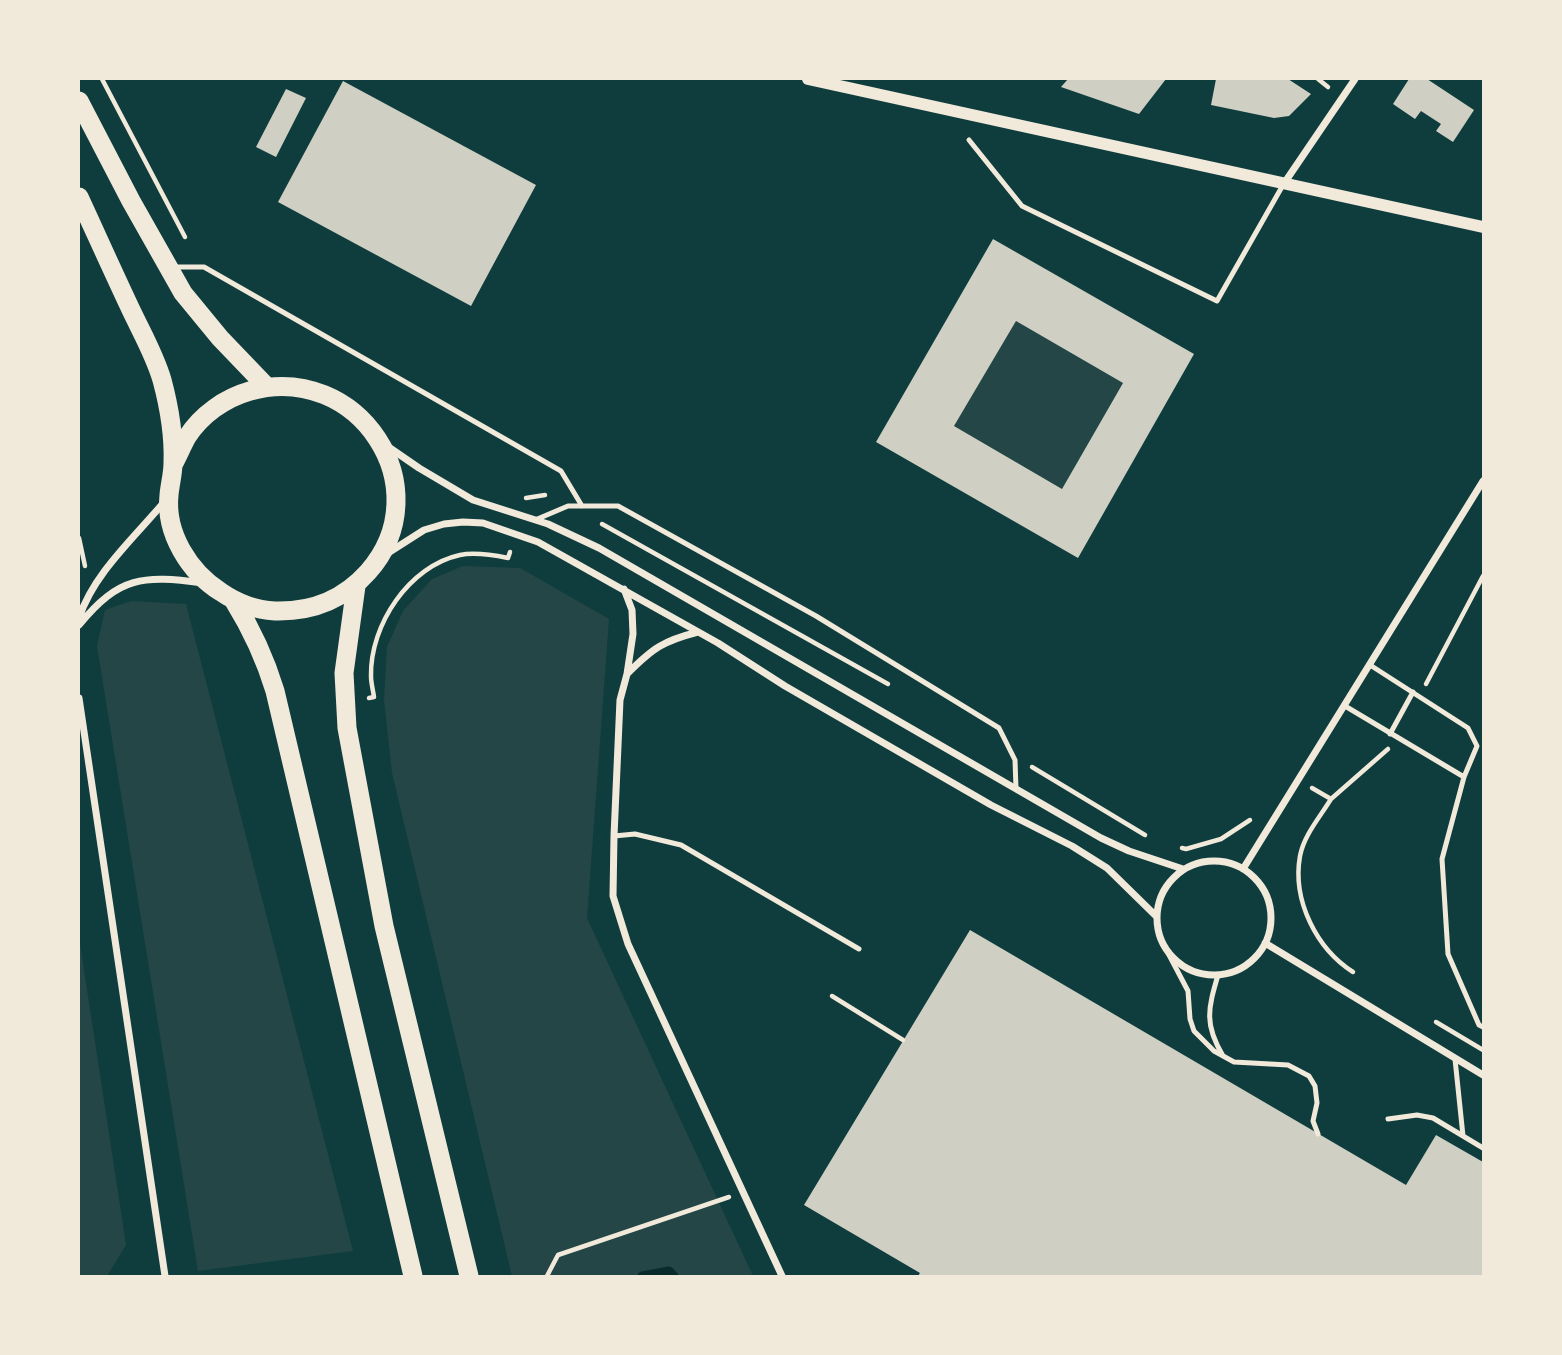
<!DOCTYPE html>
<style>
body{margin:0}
#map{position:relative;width:1562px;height:1355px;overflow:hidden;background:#0f3d3e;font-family:Inter,sans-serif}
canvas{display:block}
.frame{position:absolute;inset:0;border:80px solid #f1e9da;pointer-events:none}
</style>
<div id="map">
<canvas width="1562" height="1355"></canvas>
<div class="frame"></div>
</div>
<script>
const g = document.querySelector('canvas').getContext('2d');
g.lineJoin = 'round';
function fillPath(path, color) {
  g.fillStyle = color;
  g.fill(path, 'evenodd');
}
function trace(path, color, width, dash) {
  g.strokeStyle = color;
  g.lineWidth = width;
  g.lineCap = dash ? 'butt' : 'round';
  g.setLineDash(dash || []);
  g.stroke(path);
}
fillPath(new Path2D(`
 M1016 321 1123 383 1062 489 954 426Z
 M463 566 520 568 609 619 587 918 753 1276H512L392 773 384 699 387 647 403 611 432 579Z
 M131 601 186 604 353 1251 198 1271 97 646 105 610Z
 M79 937 126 1245 107 1276H79Z`), '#244646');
trace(new Path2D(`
 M642 1276 669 1271 674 1276`), '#0a2a2b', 9);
fillPath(new Path2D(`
 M1068 79H1166L1139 114 1061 87Z
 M1216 79H1288L1311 94 1289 116 1274 118 1211 105Z
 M1409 79H1427L1474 110 1453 142 1436 131 1441 124 1421 111 1415 119 1393 104Z
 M343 81 536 185 471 306 278 202Z
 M286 89 306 98 276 157 256 147Z
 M993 239 1194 354 1078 558 876 442ZM1016 321 1123 383 1062 489 954 426Z
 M970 930 1406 1185 1436 1135 1483 1162V1276H918L920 1273 804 1205Z`), '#cfcfc3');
trace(new Path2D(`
 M102 79 185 237
 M1318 79 1328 87
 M526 498 545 495
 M602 524 888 684
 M79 538 85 566
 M1426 684 1483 576
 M369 698 374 697C373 690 371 683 371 676 370 625 409 566 460 555 475 552 493 555 508 558L510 552
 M1032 767 1145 835
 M1312 788 1331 799C1320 817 1304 835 1300 856 1292 901 1317 949 1353 972
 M1331 799 1388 749
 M1182 848 1186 849 1221 839 1250 820
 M832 996 903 1040
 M1436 1022 1483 1050
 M547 1276 558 1255 729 1197`), '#f1e9da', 4.5);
trace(new Path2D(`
 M969 140 1022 206 1217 301 1283 185
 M173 267H204L561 471 582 506
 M535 520 568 506H618L816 616 999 728 1015 760 1016 789
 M1370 665 1468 728 1477 746 1464 777 1442 859 1448 954 1479 1025 1483 1027
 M1345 706 1464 777
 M1390 734 1413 692
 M614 836 635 834 681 845 859 949
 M1168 953 1188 991 1190 1019 1194 1031 1214 1051 1234 1062 1288 1065 1309 1076 1315 1086 1317 1103 1313 1121 1318 1134
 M1218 975C1208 1009 1204 1024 1223 1056
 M1455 1059 1463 1136
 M1388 1119 1417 1115 1433 1118 1483 1148`), '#f1e9da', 5);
trace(new Path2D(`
 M1285 182 1355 79
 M387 446 419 468 473 500 548 524 599 548 1101 838 1129 851 1183 869
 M388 553 424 530 444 524 463 522 483 523 538 542 718 643 785 686 991 805 1072 846 1107 868 1156 916
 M624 589 632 610 633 634 627 674 620 700 614 836 613 896 628 944 782 1276
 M79 618C94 573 134 538 165 501
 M79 625C119 576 143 575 203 583
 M628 673C653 648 663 641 698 632
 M79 698 165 1276
 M1157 918a57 57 0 1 1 114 0a57 57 0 1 1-114 0Z
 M1243 869 1483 481
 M1265 943 1483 1075`), '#f1e9da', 7);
trace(new Path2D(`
 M808 79 1483 227`), '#f1e9da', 12);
trace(new Path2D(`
 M79 101 131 201 183 293 220 338 267 387
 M79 197C97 236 114 274 132 312 143 335 155 356 162 380 169 406 174 436 173 463 173 474 170 484 169 495 165 533 189 572 221 592 237 603 255 610 275 611 312 612 343 600 368 572 442 488 358 361 250 391 225 398 201 415 187 437 182 446 178 456 173 465
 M356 586 344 673 347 728 384 926 469 1276
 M234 601C252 630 265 658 275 691L413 1276`), '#f1e9da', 19);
</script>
